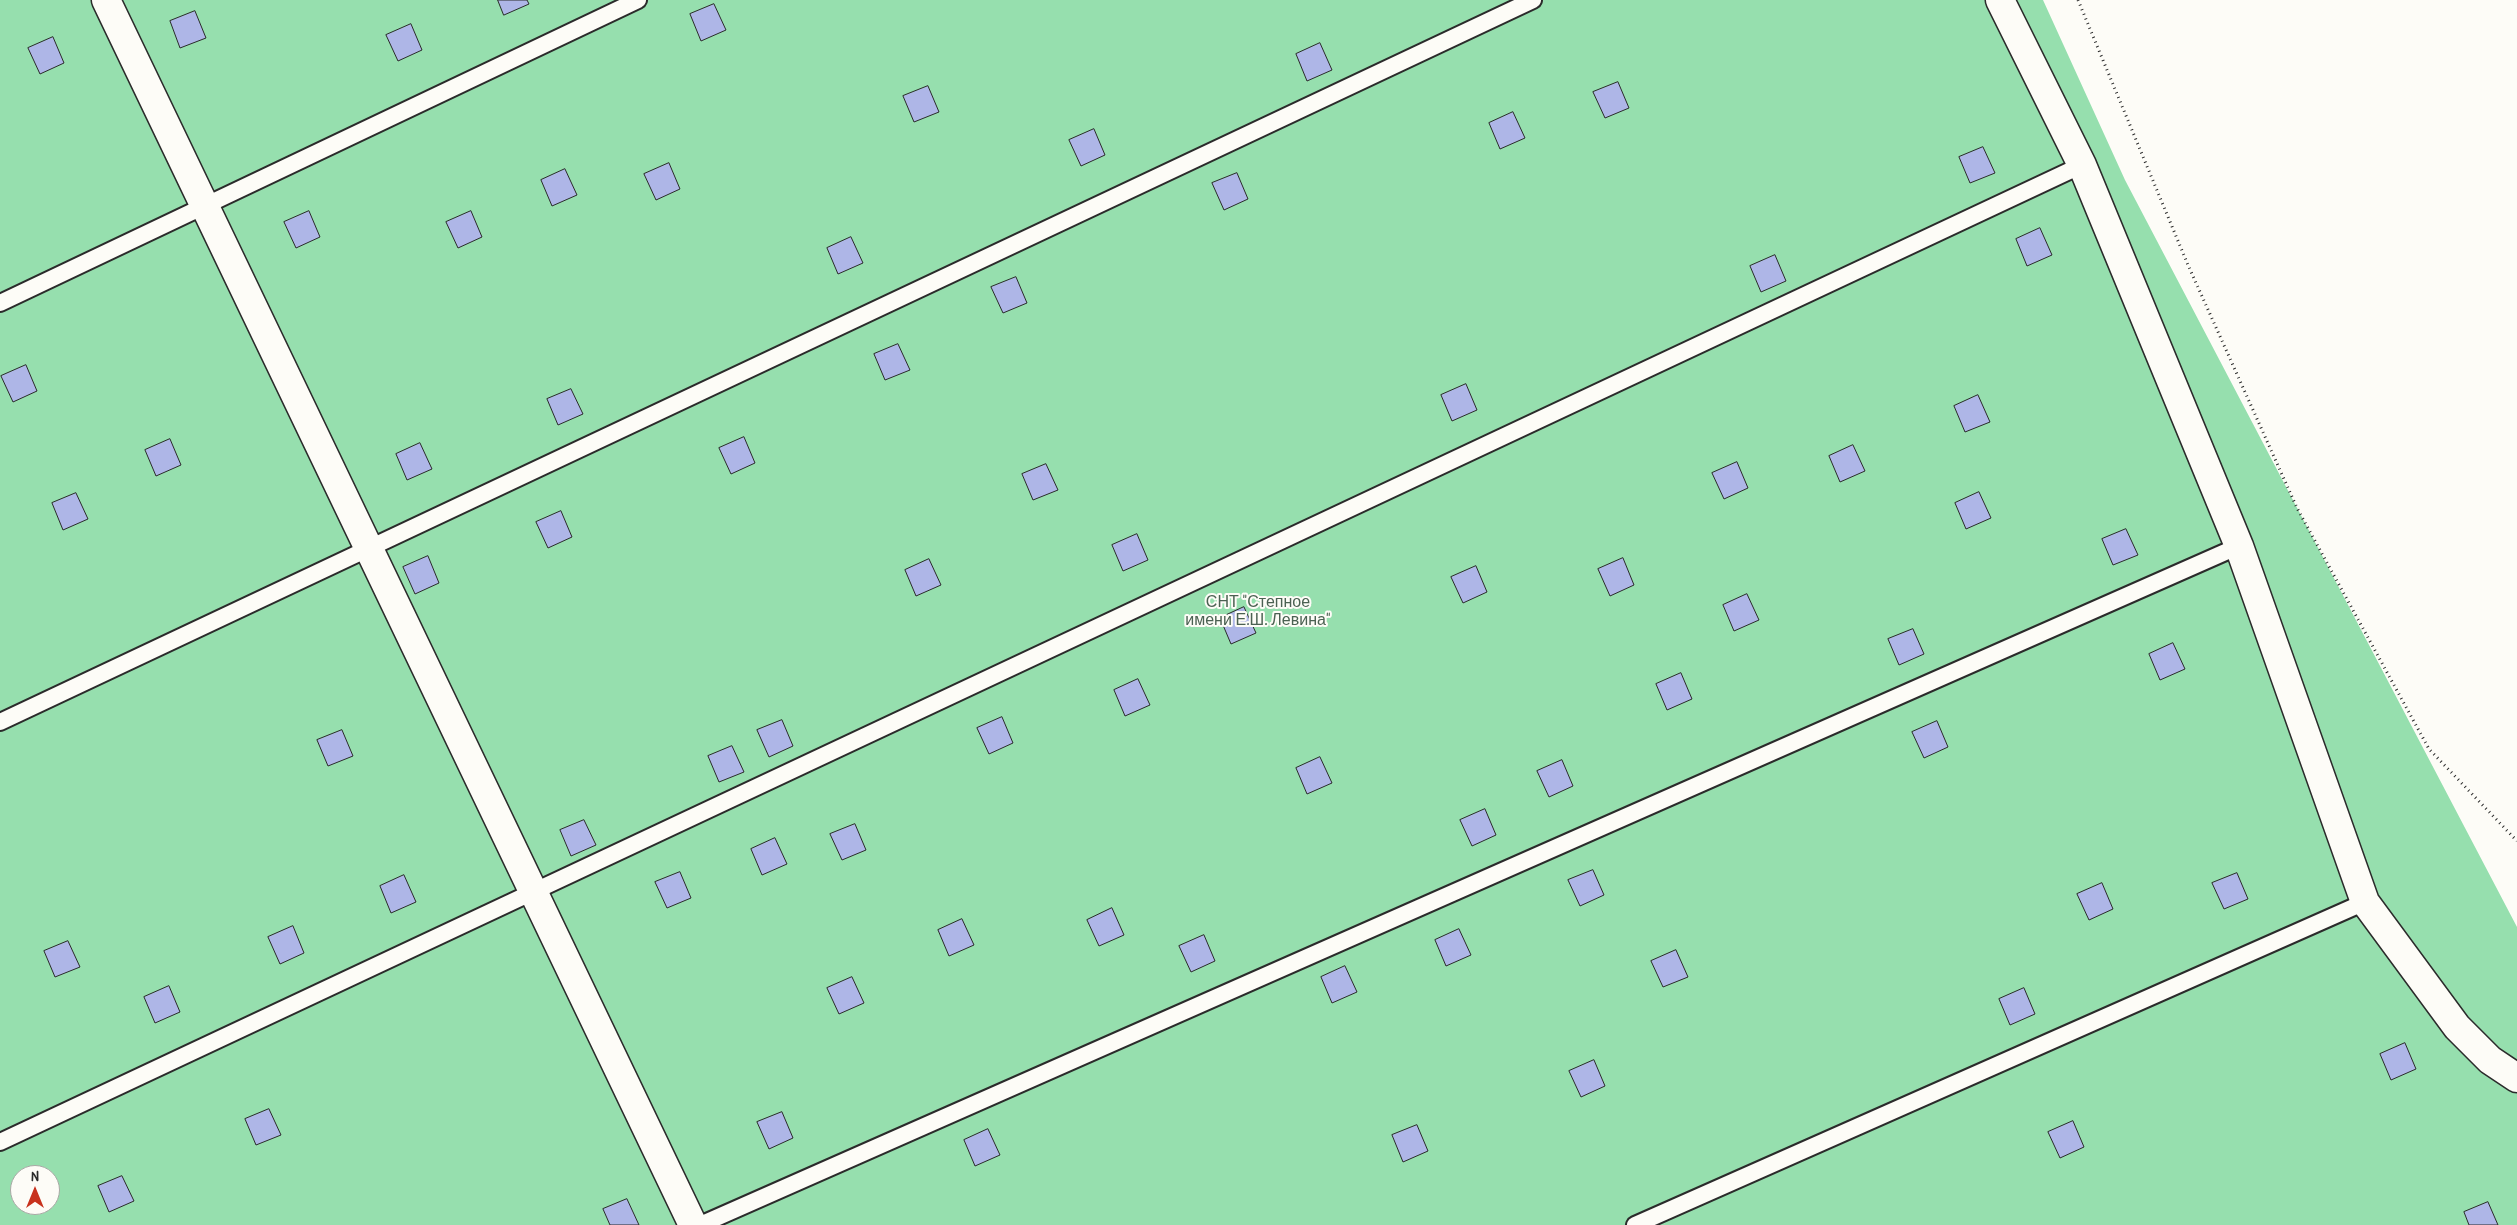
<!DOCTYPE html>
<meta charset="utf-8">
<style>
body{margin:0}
#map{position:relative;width:2517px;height:1225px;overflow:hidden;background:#fdfcf7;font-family:"Patrick Hand",sans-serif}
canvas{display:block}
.north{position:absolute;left:10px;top:1165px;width:50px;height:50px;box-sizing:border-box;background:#fdfcf7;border:1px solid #a9a8a5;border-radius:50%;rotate:0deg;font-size:14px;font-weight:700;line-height:20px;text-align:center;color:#2b2b2b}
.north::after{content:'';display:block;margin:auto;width:18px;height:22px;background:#c8321e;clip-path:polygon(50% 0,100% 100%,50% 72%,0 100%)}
</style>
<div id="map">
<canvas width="2517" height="1225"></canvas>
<div class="north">N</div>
</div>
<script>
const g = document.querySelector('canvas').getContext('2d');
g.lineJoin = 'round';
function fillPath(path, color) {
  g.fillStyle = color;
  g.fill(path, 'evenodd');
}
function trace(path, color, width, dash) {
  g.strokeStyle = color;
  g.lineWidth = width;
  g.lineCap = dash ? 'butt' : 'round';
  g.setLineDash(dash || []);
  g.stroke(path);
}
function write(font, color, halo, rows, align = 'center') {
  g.font = font + ' "Patrick Hand",sans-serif';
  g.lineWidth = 4;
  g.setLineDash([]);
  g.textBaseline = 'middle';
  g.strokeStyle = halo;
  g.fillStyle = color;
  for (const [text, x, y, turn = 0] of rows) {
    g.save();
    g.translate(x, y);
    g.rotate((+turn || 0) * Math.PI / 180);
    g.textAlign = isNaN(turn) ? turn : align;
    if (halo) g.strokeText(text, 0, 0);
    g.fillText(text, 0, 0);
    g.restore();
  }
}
fillPath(new Path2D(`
 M0 0H2043L2125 180 2517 927V1225H0ZM20 1175H50V1205H20Z`), '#96dfae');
const building = new Path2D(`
 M498 0H527L529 4 504 15Z
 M714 4 726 30 701 41 690 14Z
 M195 11 206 38 180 48 170 21Z
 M411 24 422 50 398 61 386 35Z
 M53 37 64 63 40 74 28 48Z
 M1320 43 1332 70 1307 81 1296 54Z
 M1618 82 1629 108 1605 118 1593 92Z
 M928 86 939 112 914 122 903 96Z
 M1513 112 1525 138 1500 149 1489 123Z
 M1094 129 1105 155 1081 166 1069 140Z
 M1983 147 1995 173 1970 183 1959 157Z
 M669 163 680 189 656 200 644 174Z
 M565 169 577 195 552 206 541 180Z
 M1237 173 1248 199 1224 210 1212 183Z
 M309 211 320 237 296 248 284 222Z
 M471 211 482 237 458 248 446 222Z
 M2040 228 2052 255 2027 266 2016 239Z
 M851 237 863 263 838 274 827 248Z
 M1775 255 1786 281 1761 292 1750 266Z
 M1016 277 1027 303 1003 313 991 287Z
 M898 344 910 370 885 380 874 354Z
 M26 365 37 391 13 402 1 376Z
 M1466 384 1477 410 1452 421 1441 395Z
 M571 389 583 414 558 425 547 399Z
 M1978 395 1990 422 1965 432 1954 406Z
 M744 437 755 463 731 474 719 448Z
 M170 439 181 465 156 476 145 450Z
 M420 443 432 469 407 480 396 454Z
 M1853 445 1865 471 1840 482 1829 456Z
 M1737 462 1748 488 1724 499 1712 473Z
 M1046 464 1058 490 1033 500 1022 474Z
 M1979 492 1991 518 1966 529 1955 503Z
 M76 493 88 519 63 530 52 503Z
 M561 511 572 537 548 548 536 522Z
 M2126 529 2138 555 2113 565 2102 539Z
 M1137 534 1148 560 1123 571 1112 545Z
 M428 556 439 583 415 594 403 567Z
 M1623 558 1634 585 1610 596 1598 569Z
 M929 559 941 585 916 596 905 570Z
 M1476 566 1487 592 1463 603 1451 577Z
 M1747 594 1759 620 1734 631 1723 605Z
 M1244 607 1256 633 1231 644 1220 618Z
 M1913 629 1924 654 1899 665 1888 639Z
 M2173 643 2185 669 2160 680 2149 654Z
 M1681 673 1692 699 1667 710 1656 684Z
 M1138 679 1150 705 1125 716 1114 690Z
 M1002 717 1013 743 989 754 977 728Z
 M782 720 793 746 769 757 757 730Z
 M1937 721 1948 747 1924 758 1912 732Z
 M342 730 353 756 328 766 317 740Z
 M732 746 744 772 719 782 708 756Z
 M1320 757 1332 783 1307 794 1296 768Z
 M1562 760 1573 786 1549 797 1537 771Z
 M1485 809 1496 835 1472 846 1460 820Z
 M584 820 596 845 571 856 560 830Z
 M855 824 866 850 842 860 830 834Z
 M775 838 787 864 762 875 751 849Z
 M1593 870 1604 895 1580 906 1568 880Z
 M680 872 691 898 667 908 655 882Z
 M2237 873 2248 899 2224 909 2212 883Z
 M404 875 416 902 391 913 380 886Z
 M2102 883 2113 909 2089 920 2077 894Z
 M1112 908 1124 935 1099 946 1087 920Z
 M962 919 974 945 949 956 938 930Z
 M293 926 304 953 280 964 268 937Z
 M1459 929 1471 955 1446 966 1435 940Z
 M1204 935 1215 961 1191 972 1179 946Z
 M68 941 80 967 55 977 44 951Z
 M1676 950 1688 977 1663 987 1651 961Z
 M1345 966 1357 992 1332 1003 1321 977Z
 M852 977 864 1003 839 1014 827 988Z
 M169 986 180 1012 155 1023 144 997Z
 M2024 988 2035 1014 2010 1025 1999 999Z
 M2405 1043 2416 1069 2391 1080 2380 1054Z
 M1594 1060 1605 1086 1581 1097 1569 1071Z
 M269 1109 281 1135 256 1145 245 1119Z
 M782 1112 793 1138 769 1149 757 1122Z
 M2073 1121 2084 1147 2060 1158 2048 1132Z
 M1417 1125 1428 1151 1403 1162 1392 1135Z
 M988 1129 1000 1155 975 1166 964 1140Z
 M122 1176 134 1201 109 1212 98 1186Z
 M627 1199 639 1225H610L603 1209Z
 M2488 1202 2498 1225H2469L2464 1212Z`);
fillPath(building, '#aeb6e7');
trace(building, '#2b2b2b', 1);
const service = new Path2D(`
 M0 303 638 0
 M0 722 1533 0
 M0 1142 2082 165
 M700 1225 2239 546
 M1635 1225 2365 902`);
const minor = new Path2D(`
 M106 0 693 1225
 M2000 0 2082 165 2239 546 2365 902 2457 1027 2490 1060 2517 1078`);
trace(service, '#2b2b2b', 20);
trace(minor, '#2b2b2b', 31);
trace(new Path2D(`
 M2078 0 2188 265 2297 508 2429 749 2517 841`), '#2b2b2b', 3, [1, 4]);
trace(service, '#fdfcf7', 16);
trace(minor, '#fdfcf7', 28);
write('16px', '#4b6152', '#fdfcf7', [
 ["СНТ \"Степное",1258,603],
 ["имени Е.Ш. Левина\"",1258,621]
]);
</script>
